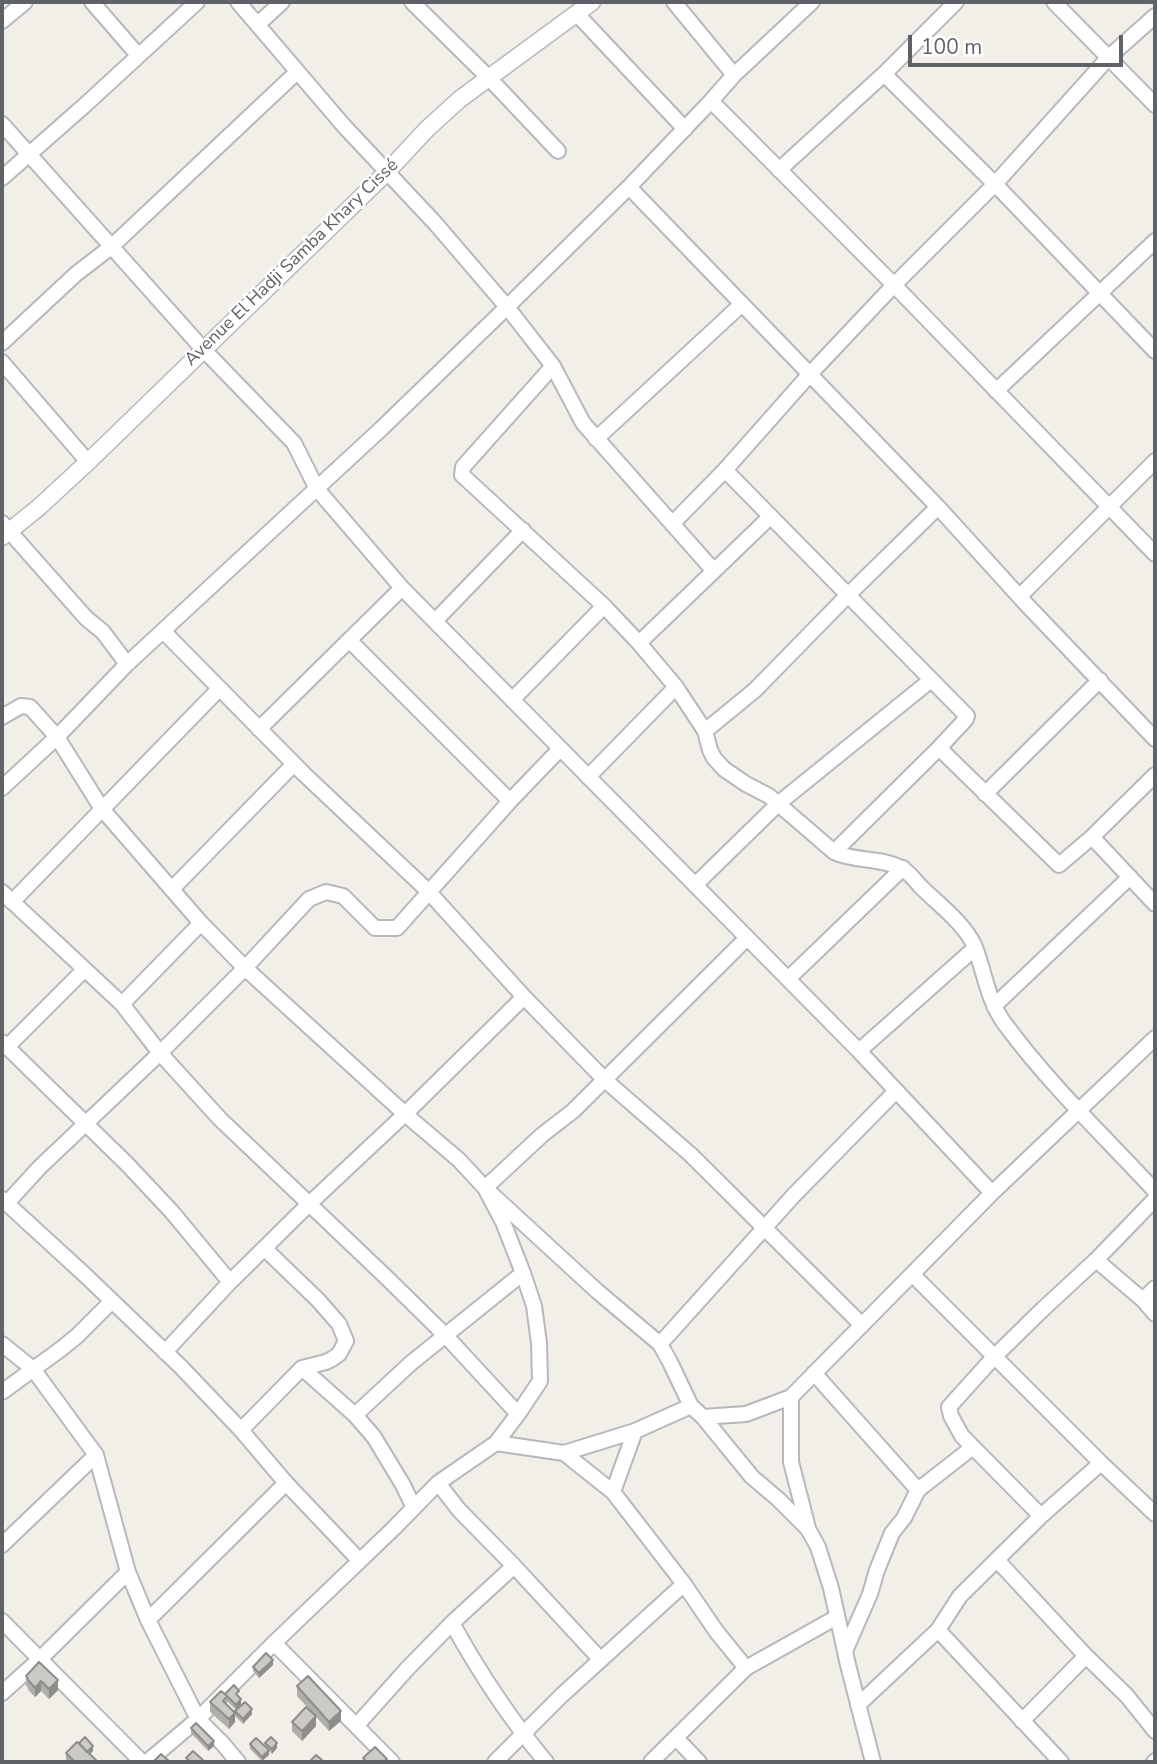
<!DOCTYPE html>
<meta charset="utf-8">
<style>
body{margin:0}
#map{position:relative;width:1157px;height:1764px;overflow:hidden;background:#f1efe8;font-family:"Nunito Sans",sans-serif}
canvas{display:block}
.frame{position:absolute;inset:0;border:4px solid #5f6368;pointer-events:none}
.scale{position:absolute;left:908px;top:35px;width:215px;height:32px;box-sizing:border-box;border:4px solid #5f6368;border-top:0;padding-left:9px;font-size:21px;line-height:24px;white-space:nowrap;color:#5f6368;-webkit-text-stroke:5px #fff;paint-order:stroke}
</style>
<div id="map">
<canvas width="1157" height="1764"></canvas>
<div class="frame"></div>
<div class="scale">100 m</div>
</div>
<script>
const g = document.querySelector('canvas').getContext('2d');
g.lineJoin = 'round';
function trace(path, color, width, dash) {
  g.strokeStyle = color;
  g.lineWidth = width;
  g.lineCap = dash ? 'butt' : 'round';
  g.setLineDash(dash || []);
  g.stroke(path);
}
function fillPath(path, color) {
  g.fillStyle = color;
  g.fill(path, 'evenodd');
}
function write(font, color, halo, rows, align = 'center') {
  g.font = font + ' "Nunito Sans",sans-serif';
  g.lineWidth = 5;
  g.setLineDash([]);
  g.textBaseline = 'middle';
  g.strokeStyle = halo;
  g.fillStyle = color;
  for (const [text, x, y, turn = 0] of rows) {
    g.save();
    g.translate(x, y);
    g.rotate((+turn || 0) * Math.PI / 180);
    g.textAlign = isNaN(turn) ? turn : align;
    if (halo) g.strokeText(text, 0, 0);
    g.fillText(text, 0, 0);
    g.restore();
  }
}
const minor = new Path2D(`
 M92 2 138 55
 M238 2 344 126 435 223 507 307 553 366 583 423 714 571
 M412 2 489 78 558 151
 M674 2 734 75
 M1054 2 1155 105
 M576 13 685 129
 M2 21 25 2
 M258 24 282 2
 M884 74 995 184 1155 351
 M711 101 894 285 1155 554
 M2 124 203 349 294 443 317 489 402 588 859 1051 992 1193
 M779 170 884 74 956 2
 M2 178 85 105 197 2
 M629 187 938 507 1027 605 1155 739
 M2 343 76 274 111 247 297 72
 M2 362 88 462
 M553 366 463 467 462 475 604 606 639 643 676 687 705 731 710 750 714 758 724 769 746 784 769 796 834 852C855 862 880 857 901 868 908 871 915 880 920 886 937 903 964 923 974 945 985 972 987 1000 1005 1024 1050 1085 1104 1136 1155 1191
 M996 391 1155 241
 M596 439 742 304
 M725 470 967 716 966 719 939 748 834 852
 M2 523 86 618 103 632 127 664
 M672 524 725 470 810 374 894 285 995 184 1109 57 1155 16
 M1020 596 1155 461
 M435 621 523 530
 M164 632 304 774 428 891 524 997 605 1080 691 1155 862 1325
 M349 640 510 801
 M639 643 770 517
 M512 700 604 606
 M2 717 21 706 30 707 57 737 102 809 201 923 245 968 405 1114 459 1160 485 1188 503 1222 523 1273 534 1306 539 1343 540 1381 518 1414 496 1443
 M259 729 402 588
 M705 731 755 690 848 595 938 507
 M939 748 1059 865 1092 837 1155 775
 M588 777 676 687
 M2 788 57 737 127 664 382 428 507 307 629 187 711 101 734 75 812 2
 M985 794 1100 680
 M1092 837 1155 904
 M695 885 779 803 931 680
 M172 889 294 764
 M2 892 122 1004 160 1053 220 1119 387 1278 446 1336 518 1414
 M12 902 219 689
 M747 938 573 1111 542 1135 485 1188 597 1291 660 1344 670 1362 691 1406 703 1417 752 1477 778 1499 808 1529 818 1547 831 1588 848 1665 873 1762
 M788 979 903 868
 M122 1004 201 923
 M994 1006 1130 877
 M2 1042 127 1164 172 1212 230 1282
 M7 1047 84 970
 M859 1051 975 948
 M2 1199 85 1275 181 1367 241 1430 286 1483 359 1560
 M6 1204 40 1167 160 1053 245 968 309 899 326 892 343 896 375 928H397L510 801 560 749
 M1096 1260 1143 1300 1155 1314
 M912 1274 1101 1463 1155 1514
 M1143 1300 1155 1288
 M2 1344 33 1369 96 1455 128 1572 148 1620 198 1719 223 1744 238 1762
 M660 1344 794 1195 896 1091
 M165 1352 230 1282 309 1204 405 1114 524 997
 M302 1368 355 1415 374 1437 403 1485 414 1508
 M814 1373 918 1490
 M2 1392 61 1349 77 1336 112 1301
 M791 1397V1462L808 1528
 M355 1415 411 1363 523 1273
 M703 1417 746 1414 791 1397 992 1193 1155 1038
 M241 1430 302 1368 326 1362 332 1359 339 1354 346 1341 339 1324 318 1300 265 1249
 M564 1453 613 1492 684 1584 716 1631 746 1668 651 1762
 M438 1483 459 1510 514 1566 600 1659
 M613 1492 635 1431
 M1041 1516 962 1436 951 1416 949 1407 994 1357 1043 1309 1096 1260 1155 1199
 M2 1545 96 1455
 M997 1560 1086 1656 1127 1696 1155 1731
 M148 1620 286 1483
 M2 1621 142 1762
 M452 1623C479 1672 510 1719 546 1762
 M938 1630 1061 1762
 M274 1643 392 1762
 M845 1651 870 1594 877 1570 892 1533 904 1518 918 1490 973 1447
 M746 1668 837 1617
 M2 1693 40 1659 128 1572
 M858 1705 938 1630 960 1596 1041 1516 1101 1463
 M1022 1721 1086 1656
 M357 1725 407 1669 452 1623 514 1566
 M676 1738 699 1762
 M147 1762 198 1719 274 1643 394 1528 438 1483 496 1443 564 1453 635 1431 691 1406
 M495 1762 562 1695 684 1584
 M1154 1762 1155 1761`);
const tertiary = new Path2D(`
 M2 537 38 508 88 462 386 173 427 129 460 99 592 2`);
trace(minor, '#b5b8bc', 18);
trace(tertiary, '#b5b8bc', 19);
trace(minor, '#fff', 14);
trace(tertiary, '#fff', 16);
fillPath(new Path2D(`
 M39 1662 58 1690 49 1699 41 1691 35 1697 29 1691 26 1685V1676Z
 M273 1665 259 1678 253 1671V1667Z
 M297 1686 341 1721 329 1731 316 1717V1726L302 1741 292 1731V1722L308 1708 297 1696Z
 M225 1694 239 1696 241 1704 236 1710 227 1701V1705L235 1712 252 1714 243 1724 235 1716V1722L229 1729 210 1712V1702Z
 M191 1728 214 1746 208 1751 191 1733Z
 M265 1743 277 1748 272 1754 269 1751V1755L262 1761 250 1749V1744L265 1747Z
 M93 1751 90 1754 96 1762H66V1753Z`), '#afaea9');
fillPath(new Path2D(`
 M273 1660V1665L259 1678V1673Z
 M58 1680V1690L49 1699V1689Z
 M41 1681V1691L35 1697V1688Z
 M241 1699V1704L236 1710V1705Z
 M252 1709V1714L243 1724V1719Z
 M341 1711V1721L329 1731V1722Z
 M235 1713V1722L229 1729V1719Z
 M316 1716V1726L302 1741V1731Z
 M214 1741V1746L208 1751V1746Z
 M277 1743V1748L272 1754V1749Z
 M93 1746V1751L87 1757V1752Z
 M269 1750V1755L262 1761V1757Z`), '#8f8d8a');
const building = new Path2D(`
 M266 1653 273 1660 259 1673 253 1667Z
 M39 1662 58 1680 49 1689 41 1681 35 1688 29 1681 26 1676Z
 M308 1676 341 1711 329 1722 297 1686Z
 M234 1685 239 1691 236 1694 241 1699 236 1705 225 1694Z
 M221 1691 227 1696 223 1701 235 1713 229 1719 210 1702Z
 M245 1702 252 1709 243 1719 235 1711Z
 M306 1707 316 1716 302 1731 292 1722Z
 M196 1723 214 1741 208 1746 191 1728Z
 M85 1737 93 1746 87 1752 79 1743Z
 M271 1737 277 1743 272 1749 265 1743Z
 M256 1738 269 1750 262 1757 250 1744Z
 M77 1742 96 1760 93 1762H75L66 1753Z
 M375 1747 387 1759 383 1762H367L363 1758Z
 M193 1751 205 1762H191L186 1758Z
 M161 1754 170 1762H153Z
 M316 1755 322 1760 321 1762H309Z`);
fillPath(building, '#cccac5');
trace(building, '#8f8d8a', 2);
write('18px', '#5f6368', '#fff', [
 ["Avenue El Hadji Samba Khary Cissé",292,263,-44]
]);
</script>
